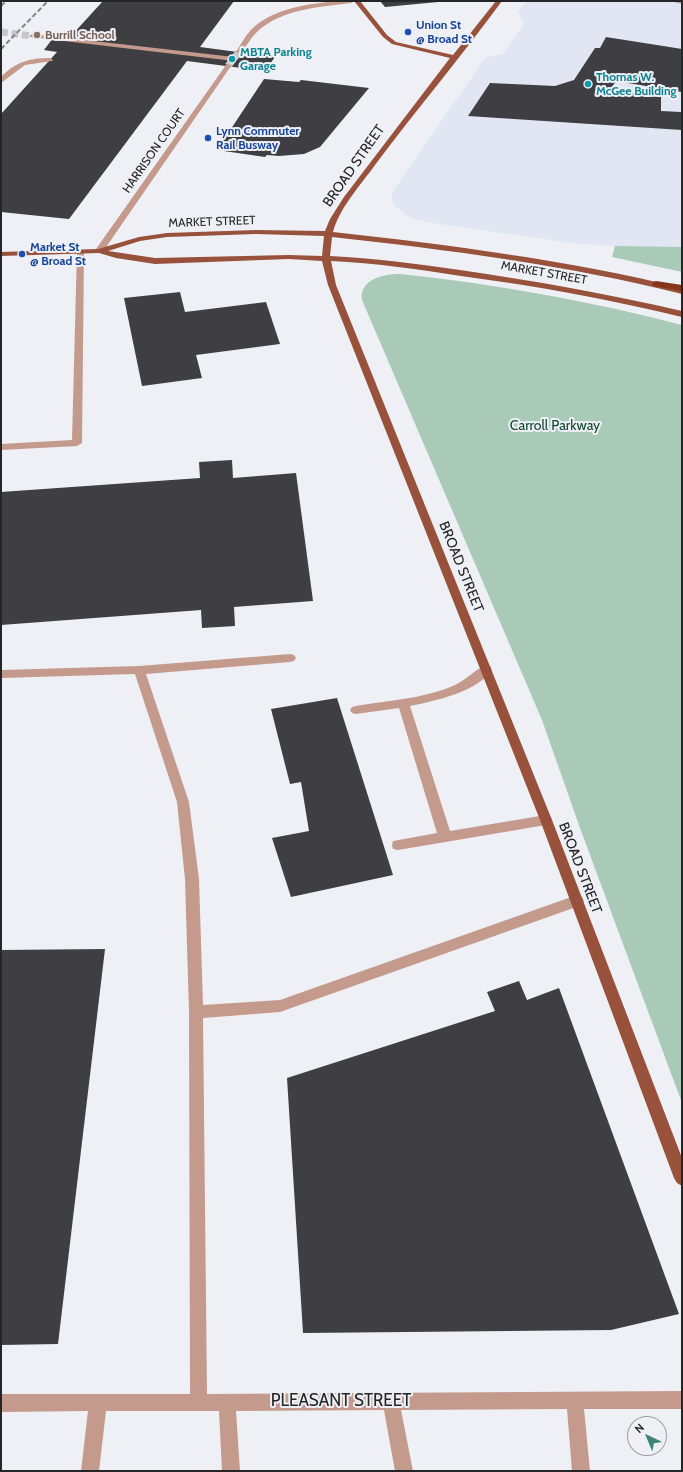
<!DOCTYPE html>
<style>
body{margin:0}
#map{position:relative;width:683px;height:1472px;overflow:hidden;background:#eef0f5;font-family:Cabin,sans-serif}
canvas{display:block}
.frame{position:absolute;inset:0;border:2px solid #242526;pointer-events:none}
.north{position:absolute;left:627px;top:1416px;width:40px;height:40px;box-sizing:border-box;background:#eef0f5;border:1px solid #9d9fa2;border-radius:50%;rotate:316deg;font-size:11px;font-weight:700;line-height:16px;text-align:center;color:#242526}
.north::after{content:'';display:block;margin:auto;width:14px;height:18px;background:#3e8378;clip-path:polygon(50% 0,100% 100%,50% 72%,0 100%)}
</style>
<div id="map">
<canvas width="683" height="1472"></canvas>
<div class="frame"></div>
<div class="north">N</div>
</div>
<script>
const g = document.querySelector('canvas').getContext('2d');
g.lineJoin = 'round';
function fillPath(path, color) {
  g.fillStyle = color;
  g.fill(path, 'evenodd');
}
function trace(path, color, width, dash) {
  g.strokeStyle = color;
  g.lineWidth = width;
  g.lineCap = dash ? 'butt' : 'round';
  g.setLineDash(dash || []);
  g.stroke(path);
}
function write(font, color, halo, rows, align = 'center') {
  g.font = font + ' Cabin,sans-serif';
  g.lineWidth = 4;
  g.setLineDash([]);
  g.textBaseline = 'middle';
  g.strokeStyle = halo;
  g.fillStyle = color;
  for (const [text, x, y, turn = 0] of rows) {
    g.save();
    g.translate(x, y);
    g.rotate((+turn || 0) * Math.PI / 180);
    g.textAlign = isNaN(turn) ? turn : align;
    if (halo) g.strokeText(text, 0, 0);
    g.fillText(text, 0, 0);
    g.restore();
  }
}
fillPath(new Path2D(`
 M527 1H682V247L647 248 571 243 426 222 411 218 394 206 391 196 393 191 485 58 503 54 524 24 518 12Z`), '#e1e6f2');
fillPath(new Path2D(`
 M615 246 682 247V272L612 257Z
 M400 274C495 284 590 301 682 325V1103L580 828 542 720 362 300C359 279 384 274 400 274Z`), '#aacab8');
fillPath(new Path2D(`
 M103 1H234L200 47 275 57 265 71 187 61 69 219 1 212V114L57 52 44 50 56 34 71 36Z
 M380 1H438V2L385 7Z
 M606 37 682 49V92L616 81 610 90 661 96V111L681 112 682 130 468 116 490 83 555 86 574 80 595 48H600Z
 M264 79 299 82 301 80 369 88 320 147 304 154 279 156 267 155 265 157 217 150Z
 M180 292 185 312 266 302 280 344 196 355 202 378 142 386 124 298Z
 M232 460 233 478 296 473 313 601 234 607 235 626 202 628 201 610 1 625V492L200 478 199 462Z
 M337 698 393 875 291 897 272 838 309 831 301 782 290 784 271 709Z
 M105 949 58 1344 1 1345V950Z
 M519 981 527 1000 559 988 679 1314 611 1330 303 1333 287 1078 495 1011 487 992Z`), '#3f3e42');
trace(new Path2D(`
 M1 32 32 36
 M228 66 239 52`), '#c6c7cc', 7, [7, 3.5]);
fillPath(new Path2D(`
 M336 1H354L351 3C320 7 282 9 258 31 251 37 247 46 241 53L236 52C241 44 246 34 254 27 276 8 308 4 336 1Z
 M673 1H682V4L674 2Z
 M32 34 234 57 237 59 234 61 30 37 29 36Z
 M50 58 53 60 52 61 25 65 1 83V77C15 62 30 58 50 58Z
 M228 64 231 66 102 253H96L95 251 96 249 226 65Z
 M77 250H80L84 252 82 443 77 446 1 450V444L72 440Z
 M290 654 294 655 296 658 294 661 290 662 146 674 189 802 199 879 203 1005 280 1000 577 895 582 897 584 901 582 905 280 1012 203 1018 207 1394 682 1391V1409H584L590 1471H572L567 1409 401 1410 413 1471H395L384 1410 236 1411 240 1471H222L219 1411H106L99 1471H81L88 1411 1 1412V1394H190L189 1012 185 879 177 802 135 674 1 678V670L139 666Z
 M486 665 490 666 492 669C479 692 434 701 410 706L450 831 546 815 550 816 552 820 550 824 546 825 398 850 393 849 392 845 393 841 437 833 399 708 356 714 352 713 350 710 352 707 356 706C389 700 424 699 455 685 466 680 477 668 486 665Z`), '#c49a8d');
fillPath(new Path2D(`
 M354 1H360L387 35 396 42 453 55 496 1H502C461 57 416 110 375 165 360 186 340 207 333 232 450 245 568 260 682 288V294C567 265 449 250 332 237L330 256C374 258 417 264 460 270 536 281 608 294 682 311V317C608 299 536 286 461 276 417 269 375 263 331 261L336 285 552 820 682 1158V1186L677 1183 674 1178 540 820 328 285 322 261 289 259 155 264 116 258 99 253 1 256V252L98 249 139 237 167 233 256 230 325 231 330 219 344 197 450 58 392 44 383 37ZM256 234 324 236 322 256 289 255 155 258 108 251 140 241 167 237Z`), '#98513b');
fillPath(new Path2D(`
 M656 281 682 285V291L653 286 652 284 653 282Z`), '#86351a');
trace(new Path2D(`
 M1 6 6 1
 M1 49 48 1`), '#828487', 2, [5, 2.5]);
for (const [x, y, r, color] of [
 [408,32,4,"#1a4fb4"],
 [37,35,4,"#8d6e63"],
 [232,59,4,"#0f9aa8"],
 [588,84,4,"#0f9aa8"],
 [208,138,4,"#1a4fb4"],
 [22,254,4,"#1a4fb4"]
]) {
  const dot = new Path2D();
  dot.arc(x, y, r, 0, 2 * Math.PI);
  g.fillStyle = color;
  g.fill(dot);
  trace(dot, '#eef0f5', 1.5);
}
write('bold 12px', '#164399', '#eef0f5', [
 ["Union St",416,25],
 ["@ Broad St",416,39],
 ["Lynn Commuter",216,131],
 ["Rail Busway",216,145],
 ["Market St",30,247],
 ["@ Broad St",30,261]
], 'left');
write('bold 12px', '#785e54', '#eef0f5', [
 ["Burrill School",45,35]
], 'left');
write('bold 12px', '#0d838f', '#eef0f5', [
 ["MBTA Parking",240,52],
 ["Garage",240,66],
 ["Thomas W.",596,77],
 ["McGee Building",596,91]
], 'left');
write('12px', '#242526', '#eef0f5', [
 ["HARRISON COURT",154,151,-55],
 ["MARKET STREET",212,222,-2],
 ["MARKET STREET",544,273,10]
]);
write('14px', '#242526', '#eef0f5', [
 ["BROAD STREET",354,166,-55],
 ["BROAD STREET",461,567,68],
 ["BROAD STREET",580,868,69]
]);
write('14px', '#104830', '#eef0f5', [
 ["Carroll Parkway",555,426]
]);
write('17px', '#242526', '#eef0f5', [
 ["PLEASANT STREET",341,1401]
]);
</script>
